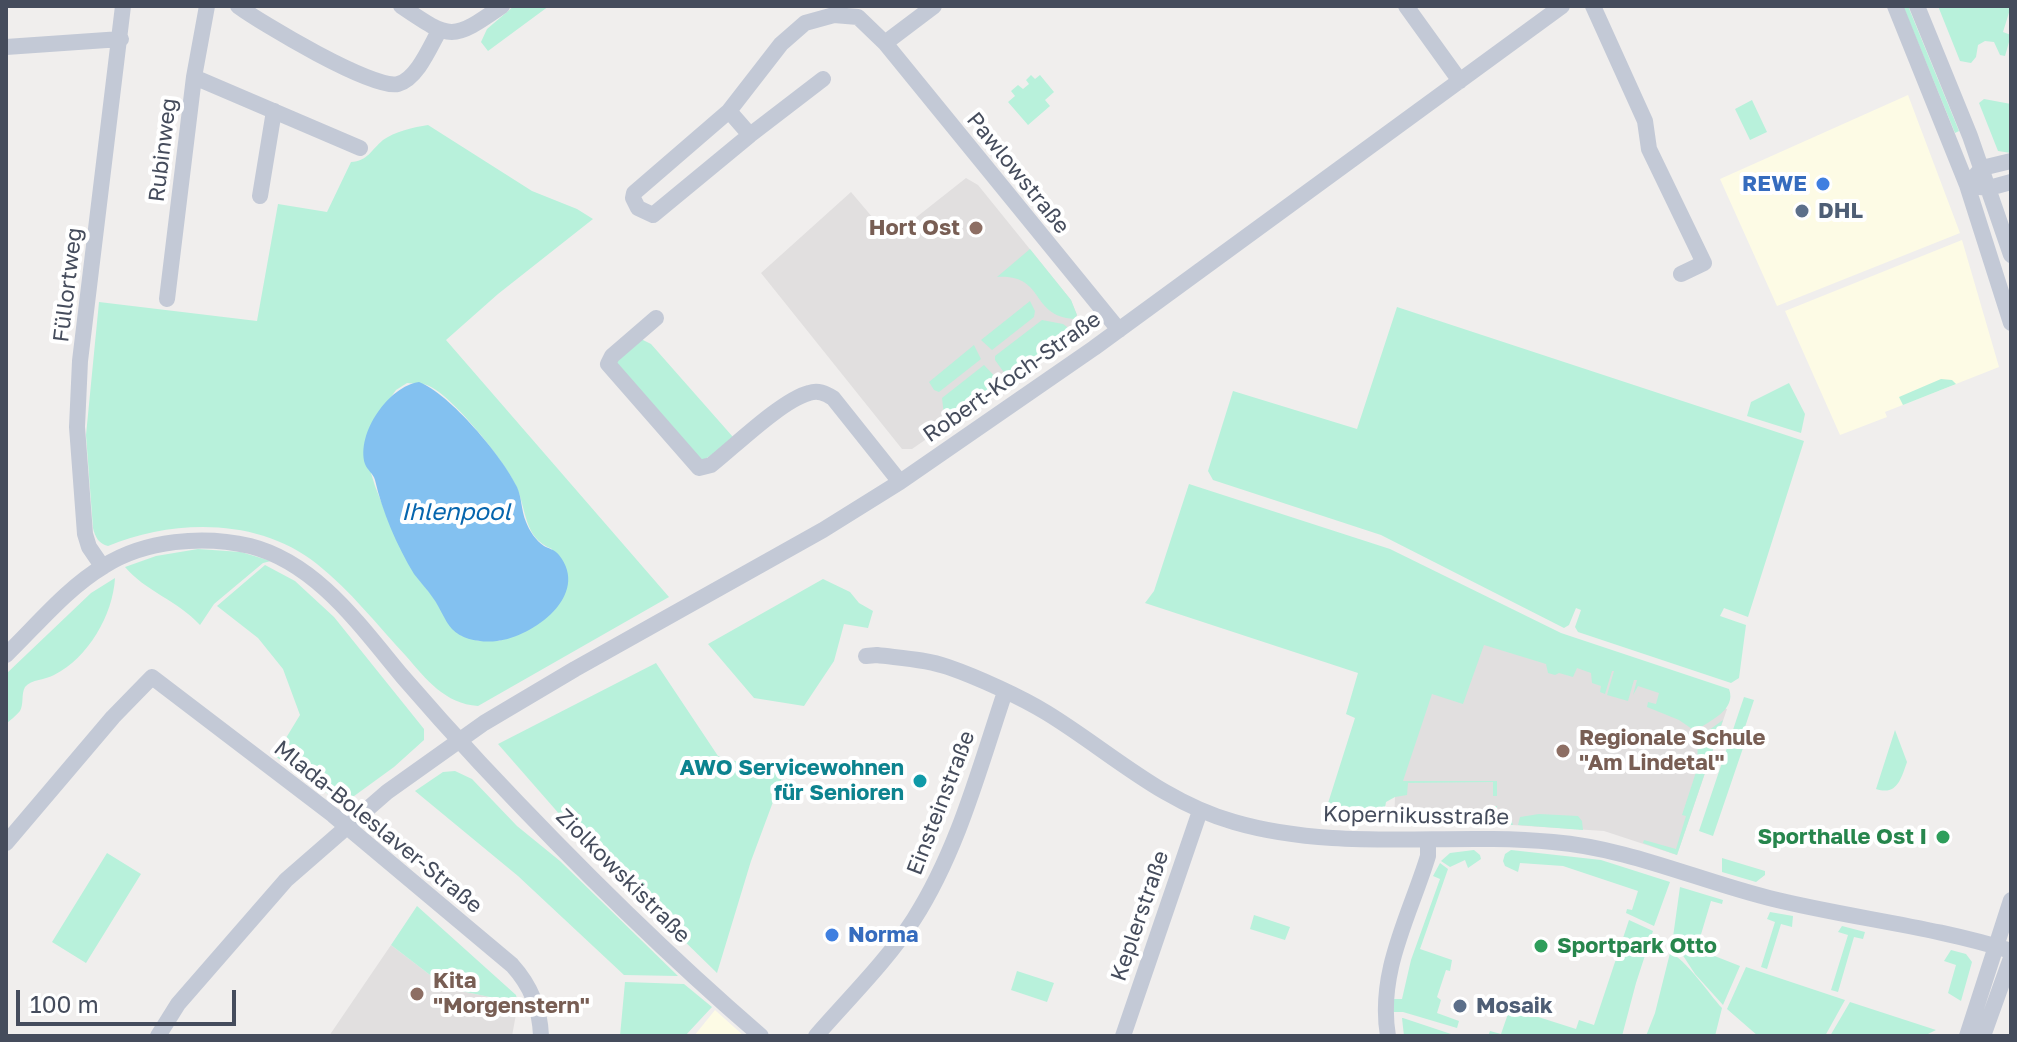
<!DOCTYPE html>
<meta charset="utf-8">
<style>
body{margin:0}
#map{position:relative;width:2017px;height:1042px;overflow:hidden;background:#f0eeed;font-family:"Golos Text",sans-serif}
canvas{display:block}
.frame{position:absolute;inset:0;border:8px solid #454c5c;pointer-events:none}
.scale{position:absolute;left:16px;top:990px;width:220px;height:36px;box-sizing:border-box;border:4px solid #454c5c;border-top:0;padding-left:10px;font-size:24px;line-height:28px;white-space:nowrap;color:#454c5c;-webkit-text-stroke:6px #fff;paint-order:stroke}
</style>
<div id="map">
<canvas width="2017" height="1042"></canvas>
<div class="frame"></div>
<div class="scale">100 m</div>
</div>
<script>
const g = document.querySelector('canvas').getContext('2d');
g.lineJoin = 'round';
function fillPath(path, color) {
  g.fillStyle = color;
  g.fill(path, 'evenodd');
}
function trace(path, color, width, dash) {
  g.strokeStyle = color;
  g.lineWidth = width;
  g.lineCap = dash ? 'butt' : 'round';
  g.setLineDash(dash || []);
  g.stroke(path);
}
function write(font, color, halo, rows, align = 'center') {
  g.font = font + ' "Golos Text",sans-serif';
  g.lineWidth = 8;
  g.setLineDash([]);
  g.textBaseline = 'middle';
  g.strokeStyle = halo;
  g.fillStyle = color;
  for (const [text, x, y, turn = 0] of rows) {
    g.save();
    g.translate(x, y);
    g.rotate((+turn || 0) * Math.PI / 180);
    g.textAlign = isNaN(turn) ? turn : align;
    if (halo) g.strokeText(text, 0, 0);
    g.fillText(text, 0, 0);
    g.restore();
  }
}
fillPath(new Path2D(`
 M1908 95 1960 233 1777 306 1720 179Z
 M1962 240 1999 367 1885 412 1887 417 1840 435 1785 311Z
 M715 1010 744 1036H694Z`), '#fdfbe5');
fillPath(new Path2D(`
 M966 178 978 185 1071 300 1077 315 1075 333 1074 337 912 449H902L761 273 851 192 890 238Z
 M1456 618 1727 709 1677 855 1604 831 1497 824H1394L1395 797Z
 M391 945 447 988 518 1003 512 1036H329Z`), '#e1dfdf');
fillPath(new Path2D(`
 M514 6H549L488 51 481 42 487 29Z
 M1903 6H1908L1959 131 1955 133Z
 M1938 6H2011L2003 32 2011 35 2005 56 2000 55 1994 42 1985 41 1978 45 1976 57 1971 63 1960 61Z
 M1031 75 1035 79 1040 75 1054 92 1045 100 1050 106 1028 125 1008 102 1015 96 1011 91 1018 85 1023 89 1029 84 1026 80Z
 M1984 99 2011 104V153L1998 151 1979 103Z
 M1752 100 1767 132 1750 140 1735 109Z
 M428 125 532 191 577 209 593 219 498 294 446 340 669 597 478 706C445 704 426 679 406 656 377 625 350 590 317 564 259 517 173 519 108 546 99 544 95 537 93 528L86 435 99 302 257 321 278 204 327 212 351 162C368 161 371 150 383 140 394 132 414 127 428 125ZM407 383C415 384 425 383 431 387 454 398 506 463 516 486 527 509 523 538 552 549L500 641H479L462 636 453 629 434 598 415 574 388 519 375 486 371 473 373 422 396 390Z
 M1030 249 1071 300 1077 315 1074 319C1029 316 1046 274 997 277Z
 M1030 301 1035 311 1034 317 992 350 981 340Z
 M1397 307 1804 441 1748 617 1724 608 1720 616 1746 625 1739 678 1731 683 1578 632 1575 627 1581 610 1576 608 1569 625 1564 628 1381 535 1213 480 1208 471 1233 391 1357 429Z
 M1042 320 1063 324 1075 333 1074 337 1012 379 1008 378 995 360V356Z
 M639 338 651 344 733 437V441L702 461 615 362Z
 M974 345 981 359 939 392 934 390 929 382Z
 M984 365 1001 383V387L952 421 949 420 944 415 942 398Z
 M1941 379 1952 380 1956 384 1903 405 1899 397Z
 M1789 383 1805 414 1801 433 1747 416 1751 402Z
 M1189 484 1390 549 1561 633 1729 689C1737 710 1709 721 1695 731L1679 720 1647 707 1648 702 1656 704 1659 693 1638 686 1633 695 1637 680H1634L1628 701 1607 695 1614 671H1612L1605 694 1600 692 1601 686 1592 683 1591 673 1577 668 1573 677 1559 673 1555 675 1548 673 1546 664 1484 645 1463 704 1432 694 1403 781H1497V796H1493V782L1408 783 1407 795 1395 797 1386 802 1382 824 1339 823 1323 819 1355 718 1346 714 1358 673 1145 603 1154 591Z
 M198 549 241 552 271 561 263 563 214 604 200 625C177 600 145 591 125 567L156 556Z
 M265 565 295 581 334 617 424 729V740L394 767 350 799 341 800 331 796 275 756 300 715 283 669 258 638 217 606Z
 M115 578C113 615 88 658 54 675 46 680 31 679 25 687 21 694 24 704 20 711 16 716 10 720 6 724V674L91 593Z
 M823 579 850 592 859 603 873 611 868 628 844 624 834 661 804 706 754 698 708 644Z
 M656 663 718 756 783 775 751 861 717 973 589 848 498 744Z
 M1744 697 1754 700 1739 745 1743 748 1713 836 1699 831Z
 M1723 720 1677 855 1643 843 1644 840 1676 849 1686 816 1682 815 1697 769 1698 738Z
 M1895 730 1907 762C1901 779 1897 796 1876 789Z
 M455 771 472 779 517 826 560 861 678 976 624 975 518 876 415 791 443 772Z
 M1493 806H1497V817L1511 818 1513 825 1394 824 1395 812 1407 807 1408 817 1493 816Z
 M1539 814 1578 816 1582 821 1583 830 1518 825 1520 817Z
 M1474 850 1480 855 1481 859 1468 868 1465 860 1450 867 1441 861 1450 853Z
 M1511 850 1601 860 1670 882 1654 926 1626 913 1627 909 1632 910 1638 891 1563 866 1520 863 1518 872 1505 866 1503 861 1505 854Z
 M107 853 141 874 86 963 52 942Z
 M1722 858 1765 871V875L1756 882 1722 872Z
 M1440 863 1448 869 1420 949 1452 960 1450 971 1446 970 1437 997 1441 1000 1437 1013 1459 1021 1457 1028 1403 1012H1392L1393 999H1402L1411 960 1440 879 1433 876Z
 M1680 887 1723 900 1722 904 1711 901 1699 941 1709 945 1707 953 1740 966 1723 1005 1695 974 1682 954 1683 947 1692 949 1694 946 1673 937Z
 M417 906 516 995 518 1003 447 988 391 945Z
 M1770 912 1793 916 1792 927 1781 924 1767 969 1761 967 1775 922 1767 919Z
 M1254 915 1290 927 1285 940 1250 929Z
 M1629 920 1653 931 1636 983 1622 1036H1488L1490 1031 1501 1034 1510 1008 1576 1029 1579 1020 1594 1025Z
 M1842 926 1865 932 1863 939 1854 937 1838 992 1831 990 1848 935 1838 932Z
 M1951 950 1966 954 1972 962 1961 1001 1948 993 1956 965 1944 961Z
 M1670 953C1685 958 1709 994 1722 1008L1715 1036H1646L1655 1013Z
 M1746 967 1845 1000 1825 1036H1758L1727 1009Z
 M1017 971 1054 983 1047 1002 1011 990Z
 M625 982 684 984 712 1007 685 1036H620Z
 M1850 1002 1936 1030 1924 1036H1830Z
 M1402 1018H1403L1457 1036H1404Z`), '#b8f1db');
fillPath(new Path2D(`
 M419 382C449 393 503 457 517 487 522 498 521 510 526 522 529 530 536 541 544 546 549 549 554 549 559 555 591 595 533 637 497 641 483 643 462 640 452 629 444 620 440 607 433 598 427 589 420 582 414 574 397 546 382 511 375 480 373 473 367 470 365 464 356 433 389 386 419 382Z`), '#83c1f0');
trace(new Path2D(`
 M238 6C261 23 373 90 398 84 417 79 430 47 439 31
 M401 6C451 40 452 41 502 6
 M1406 6 1460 81
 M1593 6 1645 121 1649 149 1704 263 1681 274
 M1895 6 1967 185 2011 323
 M1917 6 1970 136 2011 255
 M885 43 934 6
 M6 47 121 39
 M194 77 360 148
 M823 79 750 135 653 215 638 208 633 198 634 193 729 111 781 44 805 23 834 15 858 17 885 43 1119 330
 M729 111 750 135
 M1976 175 1982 168 2011 161
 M1980 187 1989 188 2011 182
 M260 196 274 111
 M167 299 194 77 207 6
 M656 318 612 356 608 364 699 468 711 465C735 446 782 400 809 393 818 390 825 393 833 398L900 482
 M102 566 89 547 85 534 77 427 80 361 123 6
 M6 655C37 625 67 588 104 566 145 540 203 535 250 546 317 563 361 627 403 677 428 706 454 735 480 763 569 858 662 951 761 1036
 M866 656 877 655C900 658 926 659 948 667 977 677 1021 697 1047 713 1109 751 1162 802 1234 822 1337 852 1447 832 1553 842 1627 848 1697 880 1769 898 1849 918 1932 926 2011 951
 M6 843 113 717 152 677 333 815 512 965C531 986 540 1008 541 1036
 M158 1036 178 1004 286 880 387 792 484 723 575 669 823 530 900 482 1094 348 1562 6
 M816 1036C849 998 887 961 914 919 958 850 979 769 1005 692
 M1123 1036 1200 811
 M1388 1036C1377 972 1410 915 1428 856V840
 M1967 1036 2011 900
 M1983 1036 2011 958`), '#c3c9d6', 16);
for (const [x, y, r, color] of [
 [1823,184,8,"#3f7fe0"],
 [1802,211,8,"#5c6f8a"],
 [976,228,8,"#8d6e63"],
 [1563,751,8,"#8d6e63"],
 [920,781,8,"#0f9aa8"],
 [1943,837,8,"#2e9e5b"],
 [832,935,8,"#3f7fe0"],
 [1541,946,8,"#2e9e5b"],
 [417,994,8,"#8d6e63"],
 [1460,1006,8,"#5c6f8a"]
]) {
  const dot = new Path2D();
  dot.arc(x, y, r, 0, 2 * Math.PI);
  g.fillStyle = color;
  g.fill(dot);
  trace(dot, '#fff', 3);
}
write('22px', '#454c5c', '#fff', [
 ["Rubinweg",163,150,-83],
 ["Pawlowstraße",1018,173,51],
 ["Füllortweg",68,285,-83],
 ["Robert-Koch-Straße",1012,377,-35],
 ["Einsteinstraße",941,803,-69],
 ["Kopernikusstraße",1416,816,1],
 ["Mlada-Boleslaver-Straße",378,827,39],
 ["Ziolkowskistraße",623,876,45],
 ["Keplerstraße",1140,916,-71]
]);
write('bold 22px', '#366cbe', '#fff', [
 ["REWE",1807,184],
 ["Norma",848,935,"left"]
], 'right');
write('bold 22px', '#4e5e75', '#fff', [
 ["DHL",1818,211],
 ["Mosaik",1476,1006]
], 'left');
write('bold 22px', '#785e54', '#fff', [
 ["Hort Ost",960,228,"right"],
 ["Regionale Schule",1579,738],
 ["\"Am Lindetal\"",1579,763],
 ["Kita",433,981],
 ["\"Morgenstern\"",433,1006]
], 'left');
write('bold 22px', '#0d838f', '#fff', [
 ["AWO Servicewohnen",904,768],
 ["für Senioren",904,793]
], 'right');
write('bold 22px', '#27864d', '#fff', [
 ["Sporthalle Ost I",1927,837],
 ["Sportpark Otto",1557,946,"left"]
], 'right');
write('italic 24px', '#0565ae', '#fff', [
 ["Ihlenpool",456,512]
]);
</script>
